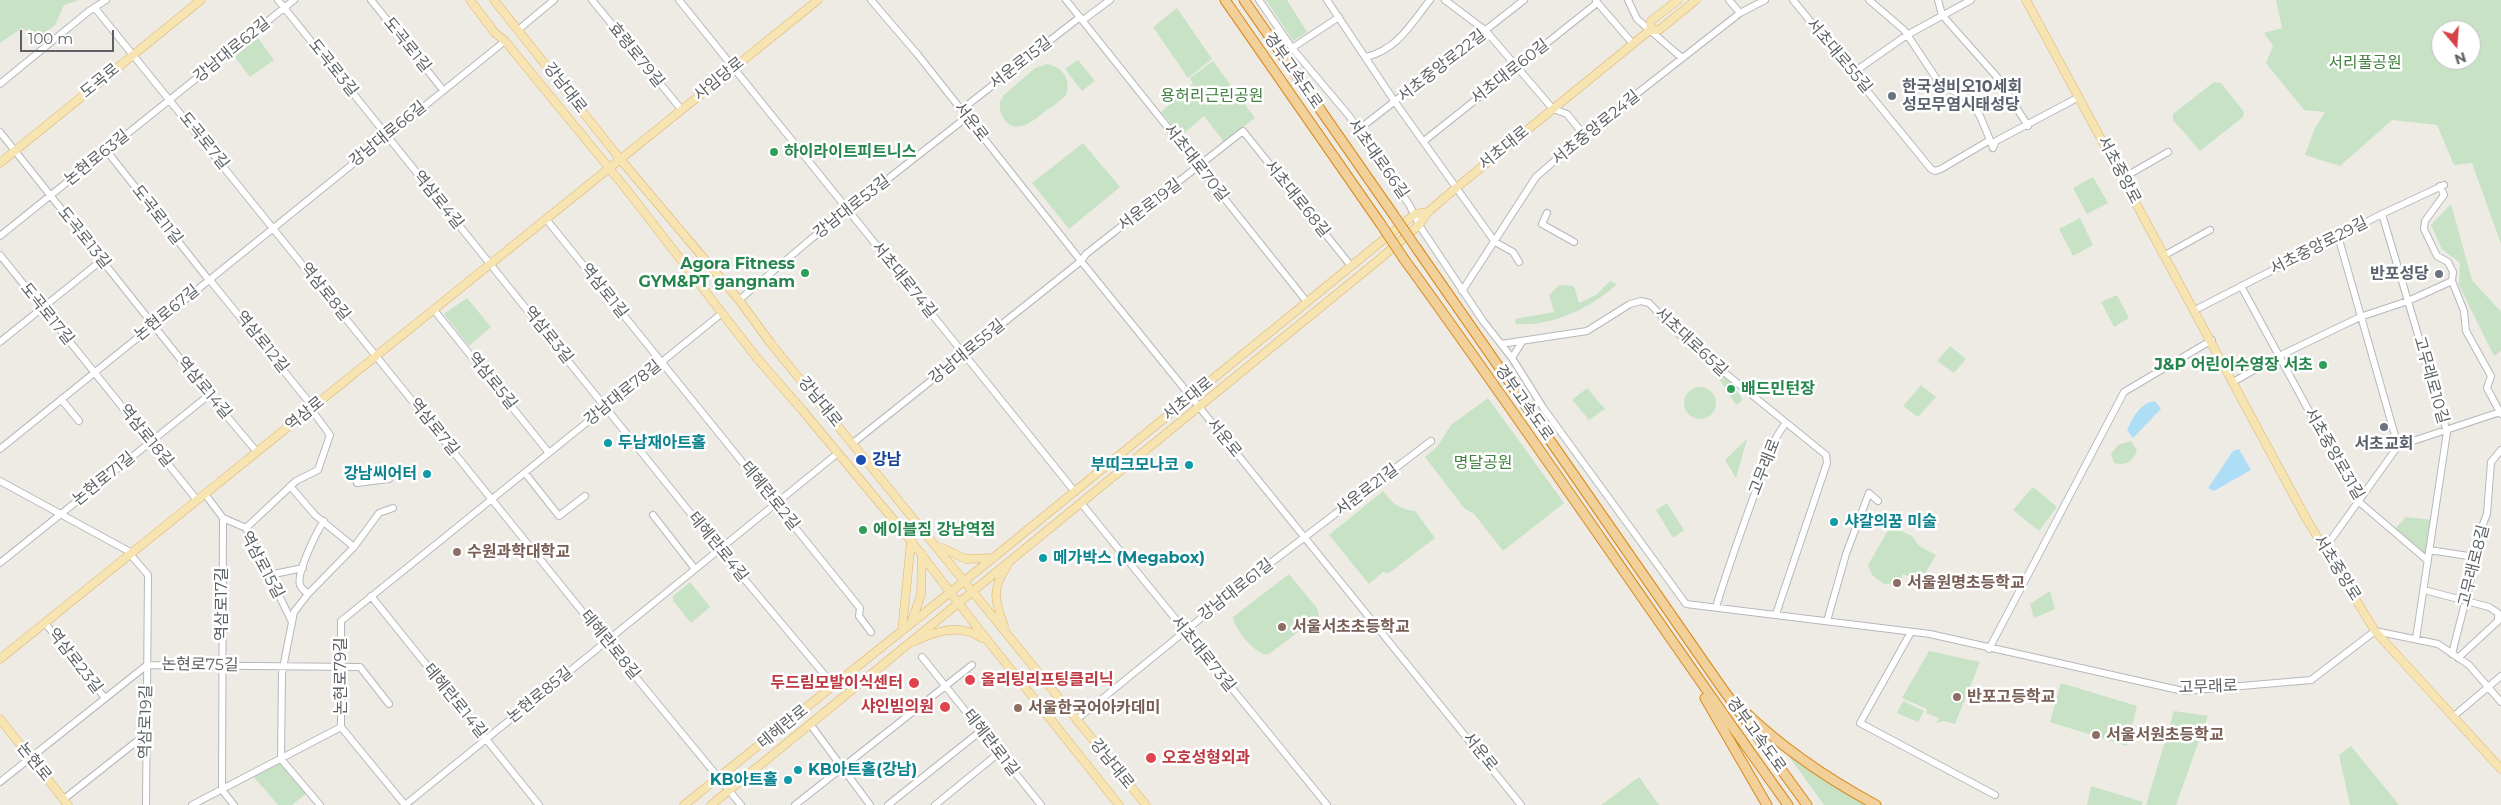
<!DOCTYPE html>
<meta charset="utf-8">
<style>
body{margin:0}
#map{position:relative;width:2501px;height:805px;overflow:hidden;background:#eeebe5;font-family:Montserrat,sans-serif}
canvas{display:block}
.north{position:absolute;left:2431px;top:20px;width:50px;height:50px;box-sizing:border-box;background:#fff;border:1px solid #bec0c1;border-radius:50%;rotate:162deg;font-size:14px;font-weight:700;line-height:20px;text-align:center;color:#5d6164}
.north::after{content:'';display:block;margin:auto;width:18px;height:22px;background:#d54348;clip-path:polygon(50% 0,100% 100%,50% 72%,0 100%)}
.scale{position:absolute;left:20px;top:30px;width:94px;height:22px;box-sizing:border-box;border:2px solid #5d6164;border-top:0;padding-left:6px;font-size:15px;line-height:18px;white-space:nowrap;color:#5d6164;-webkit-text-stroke:4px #fff;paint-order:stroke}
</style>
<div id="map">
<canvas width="2501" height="805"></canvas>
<div class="north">N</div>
<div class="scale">100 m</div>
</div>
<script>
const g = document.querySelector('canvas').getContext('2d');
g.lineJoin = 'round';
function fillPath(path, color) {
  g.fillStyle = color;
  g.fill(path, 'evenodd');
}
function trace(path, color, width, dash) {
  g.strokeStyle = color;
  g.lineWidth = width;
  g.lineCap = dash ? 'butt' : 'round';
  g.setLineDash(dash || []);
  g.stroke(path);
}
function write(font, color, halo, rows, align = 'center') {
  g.font = font + ' Montserrat,"Noto Sans KR",sans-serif';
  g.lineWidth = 5;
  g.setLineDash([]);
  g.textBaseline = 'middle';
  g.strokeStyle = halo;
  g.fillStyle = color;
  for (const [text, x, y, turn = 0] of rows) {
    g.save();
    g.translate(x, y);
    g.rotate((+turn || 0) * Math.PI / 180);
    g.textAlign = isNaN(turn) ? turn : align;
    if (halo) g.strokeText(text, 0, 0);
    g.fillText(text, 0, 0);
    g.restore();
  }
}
fillPath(new Path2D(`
 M0 0H79L64 5 55 25 39 37 22 28 0 43Z
 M1266 0H1287L1307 32 1293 41Z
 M2276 0H2501V244L2472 163 2454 165 2437 125 2392 120 2340 166 2305 155 2314 130 2325 112 2304 110 2266 63 2273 46 2264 33 2282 28ZM2441 30H2471V60H2441Z
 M1177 8 1212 59 1188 78 1153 27Z
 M255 34 274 60 250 77 231 52Z
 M1078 60 1095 81 1082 91 1065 69Z
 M1213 61 1255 118 1224 142 1204 116 1181 136 1161 112 1193 84 1190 78Z
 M1047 64C1062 67 1072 79 1066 95 1061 101 1054 105 1047 110 1031 123 1010 140 1000 110V102L1004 95 1035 68Z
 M2214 82 2221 83 2244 112 2243 117 2200 151 2173 120V114Z
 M1083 143 1120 187 1069 229 1032 183Z
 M2093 177 2108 203 2087 214 2073 188Z
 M2451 204 2472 280 2501 312V351L2494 356 2459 285 2460 263 2442 249 2431 225Z
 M2080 218 2093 245 2073 256 2059 229Z
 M1610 281 1617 284C1591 308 1551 327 1516 324L1515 319 1554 312 1549 295 1559 285 1574 286 1579 303 1596 295Z
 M2117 295 2129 318 2114 327 2101 302Z
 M467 298 491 327 469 346 444 314Z
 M1950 346 1966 359 1954 373 1937 361Z
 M1726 373 1743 400 1736 405 1718 377Z
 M1921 385 1936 397 1918 417 1903 406Z
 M1684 403a16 16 0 1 1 32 0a16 16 0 1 1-32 0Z
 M1587 388 1605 409 1589 420 1572 400Z
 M1488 398 1564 503 1503 551 1474 514 1464 508 1425 457 1437 447 1451 425Z
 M1747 439 1736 478 1725 460Z
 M2131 441 2137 450C2133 462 2126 466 2114 463L2111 454 2118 445Z
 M2033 487 2057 507 2039 531 2013 510Z
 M1383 491C1393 504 1399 509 1415 511L1435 538 1389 573 1383 572 1369 584 1329 535Z
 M1667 503 1684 530 1673 538 1656 510Z
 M2406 517 2433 520 2427 560 2393 531Z
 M1894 528 1912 536 1919 546 1936 555 1920 582 1903 574 1898 583 1884 584 1872 575 1868 565 1887 532Z
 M1289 574 1317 608 1319 616 1269 654C1258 658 1233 628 1233 617Z
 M690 582 710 607 691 623 673 601V596Z
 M2050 591 2055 609 2034 618 2030 604Z
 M1929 651 1980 662 1955 724 1944 721 1936 723 1939 718 1926 713 1927 709 1902 698Z
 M2061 683 2137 706 2127 746 2050 722Z
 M1903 701 1924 711 1918 722 1897 713Z
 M2174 711 2208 716 2176 805H2146Z
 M1780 744 1871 805H1824Z
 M2351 746 2399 805H2350L2339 755Z
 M282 760 308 792 292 805H278L253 776Z
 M1639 777 1659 805H1601Z
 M2091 786 2143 802 2142 805H2087Z`), '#c8e2c5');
fillPath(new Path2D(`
 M2155 401 2161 409 2133 438 2127 430C2134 416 2139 404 2155 401Z
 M2239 449 2251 470 2214 491 2208 488 2233 451Z`), '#aedef5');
const minor = new Path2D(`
 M278 0 720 550 834 686
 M371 0 443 90
 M592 0 681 109
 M679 0 1075 492
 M871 0 918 55 1081 261 1521 805
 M1066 0 1307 302
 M1259 0 1292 48 1350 117 1410 206 1419 225 1483 321 1512 358 1544 409 1686 604 1930 634 2183 691 2311 680 2375 631 2438 644 2469 665 2501 702
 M1327 0 1395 102 1495 242 1513 252 1519 262
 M1445 0 1486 31 1553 109 1567 114 1584 135
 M1628 0 1637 19 1682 58
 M1729 0 1740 13
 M1793 0 1931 169 1935 171 1941 169 1990 140 1993 148
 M1869 0 1904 30 1940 84 1969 99 1980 116 1990 140
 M1938 0 1942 15 1997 77 2028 126
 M1596 1 1633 44
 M95 8 606 641 741 805
 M1083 20 1110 0
 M518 30 554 0
 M1292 48 1339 17
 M1366 57C1397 50 1411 24 1430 0
 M1854 72 1907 35 1971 0
 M0 84 89 11 106 0
 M961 110 1080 17
 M1358 130 1524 0
 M0 132 209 395 257 452
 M1424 141 1597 3
 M1993 148 1996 141 2079 97
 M106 150 208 279
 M2123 178 2168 152
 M2440 186 2444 195 2425 221 2424 229 2437 256 2448 262 2453 272 2452 281 2464 311 2466 331 2491 376 2487 388 2501 414
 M1547 213 1542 224 1574 242
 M2382 214 2447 432 2416 639
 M546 219 860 608 859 616 871 632
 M0 236 294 0
 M2338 236 2398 446
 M0 255 197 500
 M2165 255 2210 230
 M209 279 313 407
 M2241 286 2358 501 2427 560
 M1462 291 1536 177 1584 135 1740 13 1765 0
 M739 300 811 239 967 117
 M434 310 549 453
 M2195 310 2382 214 2444 185
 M0 342 102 260
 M1501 344 1587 331 1630 304 1641 301 1649 303 1680 335 1709 360 1826 455 1827 463 1776 614
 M1512 358 1522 342
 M2233 382 2279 356 2360 317 2408 301 2452 281
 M61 399 79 421
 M853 443 1081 261 1086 254 1243 131 1351 266
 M2398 446 2500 412
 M0 449 505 41
 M525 473 559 516 585 496
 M0 481 132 553
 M357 483 389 479
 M290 486 315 515 354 547
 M205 494 223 518 222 790 234 805
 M1081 503 1327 805
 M653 515 695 569
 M223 518 246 528 292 622
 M246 528 296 481 318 470 330 435 311 409
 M2325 548 2398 446
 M2429 550 2475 557
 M130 554 148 575 146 805
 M0 563 209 395
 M269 575 303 568
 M2424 590 2489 607 2498 613V621L2458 658
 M308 594C305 591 301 588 300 585 296 573 317 531 324 521
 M371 596 539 805
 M1716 607C1728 567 1742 529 1756 490 1764 467 1771 441 1786 423
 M1827 621 1846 554 1869 493 1878 501
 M45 623 105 698
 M1911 632 1860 723 1995 795
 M1989 649 2124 392 2212 340
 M2452 654 2474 567 2480 532 2487 514 2491 462 2501 450
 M922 657 1041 805
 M2454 716 2501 676
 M1076 720 1243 584 1431 441
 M810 724 870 805
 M341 727V621L721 314
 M341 727 405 805
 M0 782 147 665 360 667 389 704
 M64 799 146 734
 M192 805 341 727
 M320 805 281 759 282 673 294 612 308 594 354 547 379 513 393 508
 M405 805 838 453
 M795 805 972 665
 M888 805 982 730
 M935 805 1000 752`);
const major = new Path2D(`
 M470 0 495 33 505 41 623 185 756 357 803 411 911 541 980 631 1119 805
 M494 0 620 159 739 300 772 345 1146 805
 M2026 0 2307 520 2375 631 2501 769
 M1650 30 1651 21 1678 0
 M0 163 201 0
 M942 548 966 559 993 558
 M911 623 921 595 922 554
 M1004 626C995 601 991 589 1007 566
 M902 631 911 541
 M913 642C936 631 959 623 982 638
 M0 659 818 0
 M0 719 68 805
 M684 805 993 558 1415 214 1428 212
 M711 805 1381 258 1419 225 1428 212 1456 188 1650 30H1659L1696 0`);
const highway = new Path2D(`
 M1225 0 1380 223
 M1244 0 1393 214
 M1417 249 1722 688 1807 805
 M1404 259C1535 439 1658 624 1788 805
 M1705 698 1767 805
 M1743 710C1782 748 1828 779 1876 805`);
trace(minor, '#b5b8bb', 8);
trace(major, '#e1b36b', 9);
trace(highway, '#d9891a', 11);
trace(minor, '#fff', 6);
trace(major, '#f6e4b2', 8);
trace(highway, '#f1d199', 9);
const highwayBridge = new Path2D(`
 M1393 214 1417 249
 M1380 223 1404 259`);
trace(highwayBridge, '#d9891a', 11, []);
trace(highwayBridge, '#f1d199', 9);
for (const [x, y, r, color] of [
 [1892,96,5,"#6b7280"],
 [774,152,5,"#2e9e5b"],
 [805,273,5,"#2e9e5b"],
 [2439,274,5,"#6b7280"],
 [2323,365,5,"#2e9e5b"],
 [1731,389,5,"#2e9e5b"],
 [2384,427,5,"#6b7280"],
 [608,443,5,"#0f9aa8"],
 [861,460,6,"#1a4fb4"],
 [1189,465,5,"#0f9aa8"],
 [427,474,5,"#0f9aa8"],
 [1834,522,5,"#0f9aa8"],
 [863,530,5,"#2e9e5b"],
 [457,552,5,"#8d6e63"],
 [1043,558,5,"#0f9aa8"],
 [1897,583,5,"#8d6e63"],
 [1282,627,5,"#8d6e63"],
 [970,680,6,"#e0444e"],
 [914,683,6,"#e0444e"],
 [1957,697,5,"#8d6e63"],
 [945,707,6,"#e0444e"],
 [1018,708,5,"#8d6e63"],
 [2096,735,5,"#8d6e63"],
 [1151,758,6,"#e0444e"],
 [798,770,5,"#0f9aa8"],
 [788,780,5,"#0f9aa8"]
]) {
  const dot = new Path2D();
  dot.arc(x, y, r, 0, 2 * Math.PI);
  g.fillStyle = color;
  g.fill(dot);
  trace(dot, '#fff', 2);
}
write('16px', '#5d6164', '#fff', [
 ["도곡로1길",407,45,51],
 ["강남대로62길",232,50,-39],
 ["효령로79길",636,55,51],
 ["서초대로55길",1839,56,50],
 ["서운로15길",1021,63,-38],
 ["서초중앙로22길",1442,66,-38],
 ["도곡로3길",333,68,51],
 ["경부고속도로",1293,71,55],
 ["서초대로60길",1510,72,-38],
 ["사임당로",719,79,-39],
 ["도곡로",100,81,-39],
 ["강남대로",565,88,52],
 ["서운로",971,122,52],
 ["서초중앙로24길",1596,128,-39],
 ["강남대로66길",388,134,-39],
 ["도곡로7길",204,141,51],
 ["서초대로",1504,148,-39],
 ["논현로63길",97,158,-39],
 ["서초대로66길",1378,159,55],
 ["서초대로70길",1196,163,52],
 ["서초중앙로",2119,170,62],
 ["서초대로68길",1297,199,51],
 ["역삼로4길",438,200,51],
 ["서운로19길",1150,205,-37],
 ["강남대로53길",852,207,-38],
 ["도곡로11길",157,215,52],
 ["도곡로13길",84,238,51],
 ["서초중앙로29길",2319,246,-27],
 ["서초대로74길",904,280,51],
 ["역삼로1길",604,291,51],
 ["역삼로8길",325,292,51],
 ["논현로67길",167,313,-39],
 ["도곡로17길",47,314,51],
 ["역삼로3길",548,335,51],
 ["역삼로12길",262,342,51],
 ["서초대로65길",1691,342,43],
 ["강남대로55길",967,352,-39],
 ["고무래로10길",2431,380,74],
 ["역삼로5길",492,381,51],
 ["역삼로14길",204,388,50],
 ["강남대로78길",623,393,-39],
 ["서초대로",1188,399,-39],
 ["강남대로",820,402,51],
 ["경부고속도로",1524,403,55],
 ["역삼로",305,414,-39],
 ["역삼로7길",434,427,51],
 ["역삼로18길",146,436,51],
 ["서운로",1224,438,51],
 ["서초중앙로31길",2334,454,60],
 ["고무래로",1765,467,-69],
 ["논현로71길",104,479,-39],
 ["서운로21길",1367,490,-37],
 ["테헤란로2길",770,496,51],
 ["테헤란로4길",718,547,51],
 ["역삼로15길",262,565,62],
 ["고무래로8길",2474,566,-76],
 ["서초중앙로",2337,568,58],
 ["강남대로61길",1236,590,-38],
 ["역삼로17길",222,604,-90],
 ["테헤란로8길",610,645,51],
 ["서초대로73길",1203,654,51],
 ["역삼로23길",75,661,52],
 ["논현로75길",200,665,1],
 ["논현로79길",341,676,-90],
 ["고무래로",2208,687,-2],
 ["논현로85길",540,695,-39],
 ["테헤란로14길",455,701,51],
 ["역삼로19길",146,722,-89],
 ["테헤란로",783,727,-39],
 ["경부고속도로",1756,735,54],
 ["테헤란로1길",991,743,52],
 ["서운로",1480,752,51],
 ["논현로",34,762,51],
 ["강남대로",1112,764,51]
]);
write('16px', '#43813f', '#fff', [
 ["서리풀공원",2365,63],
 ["용허리근린공원",1212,96],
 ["명달공원",1483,463]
]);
write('bold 16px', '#5b616d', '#fff', [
 ["한국성비오10세회",1902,87],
 ["성모무염시태성당",1902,105],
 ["반포성당",2429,274,"right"],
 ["서초교회",2384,444,"center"]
], 'left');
write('bold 16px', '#27864d', '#fff', [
 ["하이라이트피트니스",784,152],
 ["Agora Fitness",795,264,"right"],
 ["GYM&PT gangnam",795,282,"right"],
 ["J&P 어린이수영장 서초",2313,365,"right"],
 ["배드민턴장",1741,389],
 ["에이블짐 강남역점",873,530]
], 'left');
write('bold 16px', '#0d838f', '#fff', [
 ["두남재아트홀",618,443],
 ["부띠크모나코",1179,465,"right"],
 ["강남씨어터",417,474,"right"],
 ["샤갈의꿈 미술",1844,522],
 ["메가박스 (Megabox)",1053,558],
 ["KB아트홀(강남)",808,770],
 ["KB아트홀",778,780,"right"]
], 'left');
write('bold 16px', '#164399', '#fff', [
 ["강남",872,460]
], 'left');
write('bold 16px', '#785e54', '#fff', [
 ["수원과학대학교",467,552],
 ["서울원명초등학교",1907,583],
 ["서울서초초등학교",1292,627],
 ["반포고등학교",1967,697],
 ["서울한국어아카데미",1028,708],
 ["서울서원초등학교",2106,735]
], 'left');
write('bold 16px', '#be3a42', '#fff', [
 ["올리팅리프팅클리닉",981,680],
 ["두드림모발이식센터",903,683,"right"],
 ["샤인빔의원",934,707,"right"],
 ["오호성형외과",1162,758]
], 'left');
</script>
